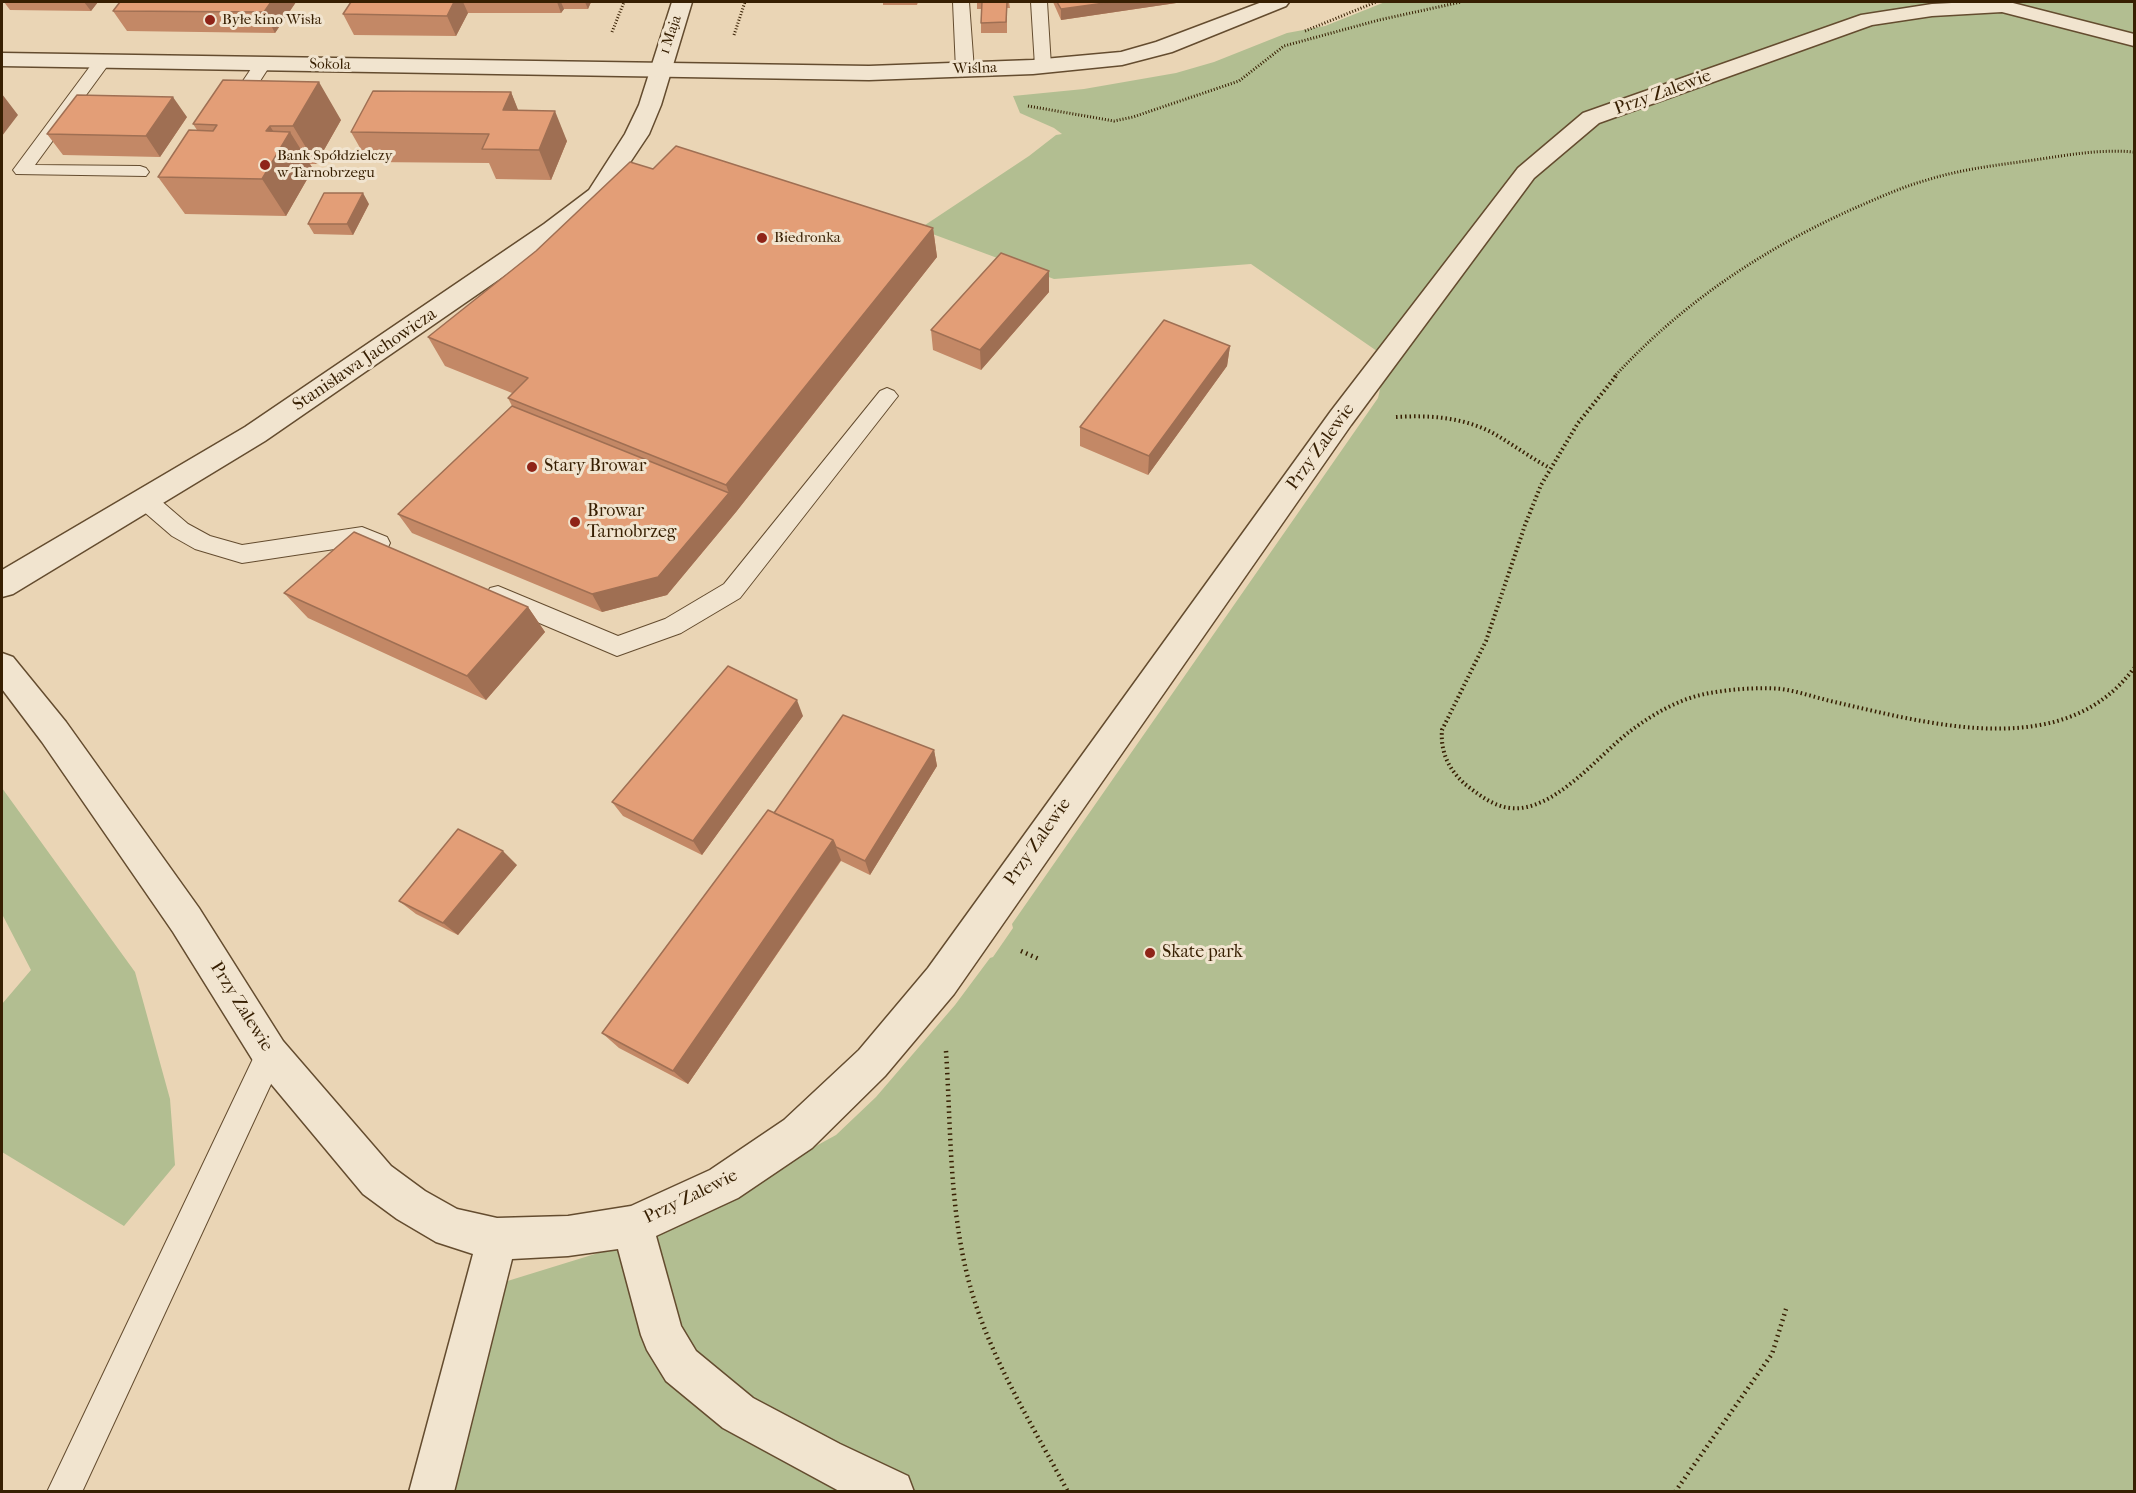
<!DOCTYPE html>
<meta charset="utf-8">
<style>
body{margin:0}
#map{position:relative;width:2136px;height:1493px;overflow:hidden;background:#ead5b5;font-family:"IM FELL French Canon",serif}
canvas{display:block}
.frame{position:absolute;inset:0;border:3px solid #371f02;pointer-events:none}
</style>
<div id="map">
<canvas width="2136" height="1493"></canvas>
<div class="frame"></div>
</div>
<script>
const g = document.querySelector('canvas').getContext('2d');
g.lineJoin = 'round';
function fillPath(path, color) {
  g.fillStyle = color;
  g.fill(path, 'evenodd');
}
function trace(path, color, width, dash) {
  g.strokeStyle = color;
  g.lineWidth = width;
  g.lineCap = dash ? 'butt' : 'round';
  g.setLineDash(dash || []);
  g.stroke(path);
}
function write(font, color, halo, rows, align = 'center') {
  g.font = font + ' "IM FELL French Canon",serif';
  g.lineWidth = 6;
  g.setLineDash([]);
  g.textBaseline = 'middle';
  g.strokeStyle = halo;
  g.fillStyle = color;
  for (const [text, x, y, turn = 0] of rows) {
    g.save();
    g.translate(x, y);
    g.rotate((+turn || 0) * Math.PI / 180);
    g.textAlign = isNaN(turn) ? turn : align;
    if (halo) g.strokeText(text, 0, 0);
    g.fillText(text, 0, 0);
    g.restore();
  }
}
fillPath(new Path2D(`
 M1385 2H2134V1491L447 1492 501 1283 650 1237 836 1135 876 1097 955 1005 990 958 993 957 1013 928 1012 924 1378 398 1387 358 1251 264 1054 279 919 229 1029 156 1056 135 1062 134 1054 128 1020 113 1013 96 1084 89 1176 73 1214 62 1287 33 1325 26Z
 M2 788 135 972 170 1099 175 1165 124 1226 2 1152V1004L31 970 2 914Z`), '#b2be91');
const service = new Path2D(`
 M953 2H969L974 70 971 74H959L956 70Z
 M1031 2H1047L1051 66 1049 70H1037L1035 66Z
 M103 56 111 61 35 165 140 166 146 168 149 172 146 176 16 174 13 170 16 166 97 57Z
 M263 59 269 60 271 64 242 109 239 113H227L224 109 257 60Z
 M887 388 894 391 898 396 894 401 740 598 681 633 617 656 490 602 486 595 490 588 498 586 618 636 665 619 724 584 880 391Z
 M144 490 152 493 188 524 210 536 242 545 362 527 387 537 390 543 387 549 379 552 361 545 242 563 195 549 172 536 136 505 133 499 136 493Z
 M270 1039 280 1044 285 1054 82 1492H47L260 1044Z`);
const minor = new Path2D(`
 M672 2H692L661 105 649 134 605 200 562 236 265 441 13 594 2 597V570L245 427 544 224 589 190 625 134 639 105Z
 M1971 2H2009L2134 34V46L2002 12 1932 16 1872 25 1599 123 1534 178 1351 425 954 994 885 1076 812 1148 738 1198 656 1236 681 1326 696 1351 753 1398 840 1444 908 1476 914 1492H841L723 1428 666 1381 647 1350 641 1335 618 1249 568 1256 512 1259 454 1492H409L473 1254 436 1242 397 1219 363 1194 257 1067 173 932 42 742 2 689V653L13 657 66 722 199 908 283 1041 391 1166 425 1191 457 1209 497 1218 568 1216 631 1206 710 1170 784 1120 859 1050 928 968 1331 411 1518 168 1583 113 1861 15 1932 4Z`);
const tertiary = new Path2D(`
 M1262 2H1289L1286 6 1172 52 1122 65 1033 74 869 80 2 66V53L869 66 1033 60 1121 52 1156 42Z`);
trace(service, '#644c2f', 2);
trace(minor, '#644c2f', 3);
trace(tertiary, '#644c2f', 3);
trace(new Path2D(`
 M1305 31 1376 2
 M612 32 624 2
 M734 35 745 2
 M1028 106 1114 121 1133 117 1239 81 1284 46 1379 20 1461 2
 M1614 377C1682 303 1763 249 1855 208 1878 198 1902 187 1927 180 1962 169 1998 165 2034 160 2068 155 2100 149 2134 152`), '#371f02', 3, [1, 2]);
trace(new Path2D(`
 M1616 376 1578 423 1541 485 1525 525 1486 641 1442 730C1440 754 1451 774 1470 788 1482 797 1494 806 1510 808 1553 813 1598 756 1629 732 1653 714 1680 698 1710 693 1733 689 1758 687 1782 689 1801 692 1820 699 1839 703 1934 725 2066 761 2134 668
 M1396 417C1429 415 1461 417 1491 432 1511 443 1529 457 1550 468`), '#371f02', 4, [1.5, 3]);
trace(new Path2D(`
 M1021 951 1039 959
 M946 1051C951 1128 949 1207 969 1282 989 1357 1032 1424 1068 1492
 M1675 1492 1772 1354 1786 1309`), '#371f02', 4.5, [1.5, 4]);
fillPath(service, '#f1e4cf');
fillPath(minor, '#f1e4cf');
fillPath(tertiary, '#f1e4cf');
fillPath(new Path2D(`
 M4 2H98L91 11 10 10Z
 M120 2H296L275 33 127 31 113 11Z
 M351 2H591L588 9H564L561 13H468L456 36 354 35 343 14Z
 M883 2H918L917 5H883Z
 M977 2H1009L1010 8H1007V33H981V9H977Z
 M1053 2H1183L1061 20Z
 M511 92 518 111 567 141 551 180 496 179 489 163 368 162 351 132Z
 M187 117 160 157 63 155 47 134Z
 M341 120 316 164H310L313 169 286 216 185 214 158 177 197 130 193 124Z
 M653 169 933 228 937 257 736 512 667 595 602 612 412 533 398 514 512 406 508 398 512 393 445 366 428 337Z
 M369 204 353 235 314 234 308 224Z
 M1049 271V292L981 370 933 350 931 330Z
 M1230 346 1227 366 1148 475 1080 446V427Z
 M284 593 528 607 545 632 486 700 308 618Z
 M803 716 702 855 623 816 612 802Z
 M934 750 937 766 870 875 841 861 688 1084 619 1048 602 1033 774 813Z
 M517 865 458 935 416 914 399 901Z`), '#c38866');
fillPath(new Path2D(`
 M84 2H98L91 11Z
 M271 2H296L275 33 264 12Z
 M454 2H463L468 13 456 36 447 16Z
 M557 2H561L564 9 561 13Z
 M585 2H591L588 9Z
 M1112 2H1183L1061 20V9Z
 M319 82 341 120 316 164 293 126Z
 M511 92 523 122 503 110Z
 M2 94 18 115 2 136Z
 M173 97 187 117 160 157 146 136Z
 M555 111 567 141 551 180 539 150Z
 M270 126 282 145 290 132 313 169 286 216 262 179 266 131Z
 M363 193 369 204 353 235 347 224Z
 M933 228 937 257 736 512 726 485Z
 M1049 271V292L981 370 980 350Z
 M1230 346 1227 366 1148 475 1149 456Z
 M729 493 736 512 667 595 602 612 592 594Z
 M528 607 545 632 486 700 467 676Z
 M797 700 803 716 702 855 693 841Z
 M934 750 937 766 870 875 865 861Z
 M833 840 841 860 688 1084 673 1071Z
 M503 851 517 865 458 935 443 923Z`), '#9f6f53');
const building = new Path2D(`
 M120 2H271L264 12 113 11Z
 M351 2H454L447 16 343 14Z
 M982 2H1007L1006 22 981 23Z
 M1057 2H1112L1061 9Z
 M223 80 319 82 293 126H270L266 131 290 132 262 179 158 177 189 130 213 131 217 125 193 124Z
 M373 91 511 92 503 110 555 111 539 150 482 149 489 134 351 132Z
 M77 95 173 97 146 136 47 134Z
 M676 146 933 228 726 485 508 398 528 378 428 337 536 251 630 162 653 169Z
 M324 193H363L347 224H308Z
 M1001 253 1049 271 980 350 931 330Z
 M1164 320 1230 346 1149 456 1080 427Z
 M512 406 729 493 658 577 592 594 398 514Z
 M354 532 528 607 467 676 284 593Z
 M728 666 797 700 693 841 612 802Z
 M843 715 934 750 865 861 836 847 833 840 774 813Z
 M768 810 833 840 673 1071 602 1033Z
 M458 829 503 851 443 923 399 901Z`);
fillPath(building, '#e39e77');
trace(building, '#9f6f53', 1.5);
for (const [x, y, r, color] of [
 [210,20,6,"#8f2418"],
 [265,165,6,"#8f2418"],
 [762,238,6,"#8f2418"],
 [532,467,6,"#8f2418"],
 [575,522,6,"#8f2418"],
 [1150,953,6,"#8f2418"]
]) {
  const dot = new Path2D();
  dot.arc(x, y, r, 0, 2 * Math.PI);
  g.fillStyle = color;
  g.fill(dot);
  trace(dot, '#f1e4cf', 2);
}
write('15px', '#371f02', '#f1e4cf', [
 ["Byłe kino Wisła",222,20],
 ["Bank Spółdzielczy",277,156],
 ["w Tarnobrzegu",277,173],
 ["Biedronka",774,238]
], 'left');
write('15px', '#371f02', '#f1e4cf', [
 ["1 Maja",671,35,-71],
 ["Sokola",330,65,1],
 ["Wiślna",975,69,-2]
]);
write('18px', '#371f02', '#f1e4cf', [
 ["Przy Zalewie",1663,93,-20],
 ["Stanisława Jachowicza",365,360,-34],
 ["Przy Zalewie",1321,447,-54],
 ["Przy Zalewie",1038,842,-55],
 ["Przy Zalewie",241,1007,58],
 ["Przy Zalewie",691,1197,-26]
]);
write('18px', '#371f02', '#f1e4cf', [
 ["Stary Browar",544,467],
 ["Browar",587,512],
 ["Tarnobrzeg",587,533],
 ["Skate park",1162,953]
], 'left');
</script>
